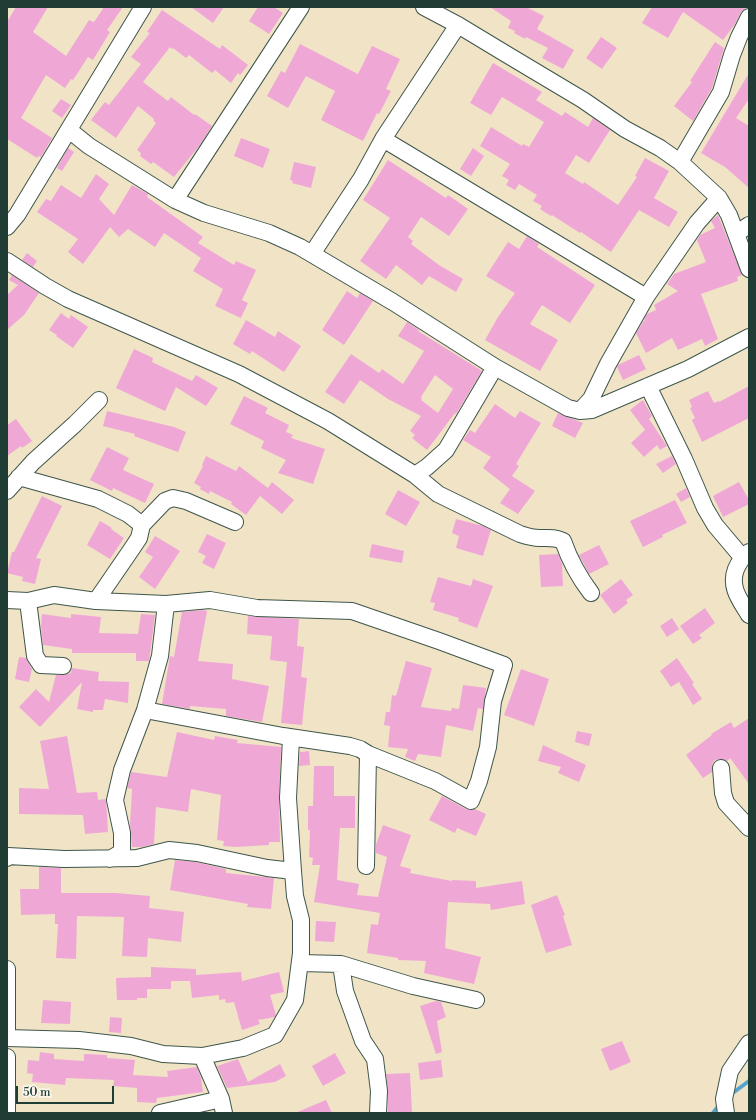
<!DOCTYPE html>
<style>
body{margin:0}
#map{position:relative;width:756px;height:1120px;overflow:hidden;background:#f1e3c6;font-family:"Libre Bodoni",serif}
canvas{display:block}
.frame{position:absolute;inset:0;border:8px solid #1f3d34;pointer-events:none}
.scale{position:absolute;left:16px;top:1086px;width:98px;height:18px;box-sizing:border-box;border:2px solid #1f3d34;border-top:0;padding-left:5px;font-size:12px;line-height:14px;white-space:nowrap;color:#1f3d34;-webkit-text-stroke:3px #fbf7ec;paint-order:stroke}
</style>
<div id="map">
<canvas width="756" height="1120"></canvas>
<div class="frame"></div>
<div class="scale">50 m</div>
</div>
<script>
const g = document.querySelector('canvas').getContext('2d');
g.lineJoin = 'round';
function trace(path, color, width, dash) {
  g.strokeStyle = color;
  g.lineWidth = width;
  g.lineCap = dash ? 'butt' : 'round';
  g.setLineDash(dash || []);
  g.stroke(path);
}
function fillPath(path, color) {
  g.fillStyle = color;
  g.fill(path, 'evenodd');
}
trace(new Path2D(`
 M730 1095 749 1081
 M713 1113 720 1104`), '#56a3cf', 4);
fillPath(new Path2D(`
 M16 7H48L33 32 66 56 89 20 94 22 104 7H123L107 30 110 32 93 60 88 57 73 80 71 79 65 88 46 75 21 118 52 138 41 157 38 156 37 158 7 139V22Z
 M191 7H224L213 23Z
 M258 7H274L283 13 269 34 249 21Z
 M490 7H526L544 16 537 29 574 50 563 69 542 58 548 48 526 37 525 39 514 33 515 31 508 28 511 21Z
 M652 7H747L741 12 735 24 723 40 683 12 668 38 642 23Z
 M162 10 220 49 222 45 248 65 240 75 238 73 231 83 215 70 212 73 189 55 186 58 173 48 172 49 170 47 143 82 168 101 171 97 194 115 195 114 212 126 200 145 174 177 153 162 151 164 140 156 141 153 137 150 156 123 153 120 154 119 138 106 116 138 91 120 105 102 109 105 141 64 131 57 150 33 147 32Z
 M601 37 617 48 602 69 586 58Z
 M715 42 724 48 712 88 693 121 674 106 692 82 690 81Z
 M300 44 358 74 372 46 400 59 386 89 391 91 379 114 377 113 363 141 321 120 335 91 306 76 288 108 267 96 281 71 285 73Z
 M493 63 542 92 536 100 562 116 565 112 588 127 593 118 610 130 589 163 576 155 565 173 583 184 584 182 618 205 637 177 635 176 645 158 669 171 654 198 678 212 669 227 639 210 611 252 581 232 580 233 552 215 551 216 540 209 542 206 533 201 537 195 519 184 515 190 506 185 509 180 502 176 510 164 480 146 491 127 522 146 523 144 529 147 544 122 502 97 491 115 470 103Z
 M749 73V99L736 118 749 126V188L725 167 701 153Z
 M61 99 71 105 62 118 52 111Z
 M241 138 270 149 263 168 234 156Z
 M68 148 74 152 62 171 57 168Z
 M473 148 484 156 471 176 460 169Z
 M388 160 446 198 448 195 468 209 449 236 421 217 408 237 413 241 411 244 439 265 463 279 456 292 429 276 422 285 396 265 386 279 360 261 390 218 363 200Z
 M294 162 316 167 311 188 292 183 293 181 290 180Z
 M96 174 109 184 99 199 114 215 132 185 148 194 147 197 203 237 198 243 234 265 236 261 256 270 242 300 248 303 241 318 215 306 223 289 193 271 201 258 164 233 155 247 128 229 119 237 110 227 83 264 68 252 78 239 37 212 46 199 51 201 61 185 81 198Z
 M718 215 742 275 737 277 738 281 701 294 718 339 705 346 702 339 678 350 672 338 646 353 636 333 643 322 645 320 644 319 647 314 656 310 654 305 678 291 667 284 674 274 706 262 697 240 700 235 715 228 711 221Z
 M527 236 539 244 537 247 595 285 570 323 542 305 530 324 558 340 540 371 485 340 498 317 515 293 486 276 508 242 519 249Z
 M27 253 37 261 33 267 22 260Z
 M12 275 39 293 24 315 7 330V295L18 285 9 280Z
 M347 291 357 298 360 293 373 301 344 345 322 330Z
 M61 313 69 319 71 315 88 327 73 348 56 336 57 335 49 330Z
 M246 320 275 337 278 331 301 346 284 372 252 351 250 354 233 344Z
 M407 322 419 330 418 331 482 371 456 414 455 413 427 450 412 438 415 435 410 431 421 416 388 399 360 380 344 404 325 392 351 354 379 373 382 369 403 384 424 351 398 336ZM435 375 453 389 438 413 421 400 422 398 421 397Z
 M134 349 153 358 152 362 192 381 196 375 218 388 206 406 176 387 165 411 116 388Z
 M639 355 646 369 623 380 617 367 618 365Z
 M749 386V418L702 442 692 420 695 418 690 408 692 407 689 400 708 391 714 403 719 401V402Z
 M244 396 268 408 265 413 289 425 286 432 293 435 291 438 325 449 313 484 278 473 286 460 261 448 264 441 230 424Z
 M643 400 652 416 649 419 667 446 660 450 657 445 644 457 631 443 645 430 630 410Z
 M495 404 515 418 520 411 541 423 516 464 519 466 512 476 535 491 518 514 500 503 510 489 483 468 491 457 463 440 470 430 475 433Z
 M107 411 174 427 186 432 178 452 134 436 135 434 103 426Z
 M558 413 583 423 575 438 552 426Z
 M16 419 32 441 22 448 21 446 7 456V425Z
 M107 447 129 458 123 470 154 484 145 503 113 488 112 491 90 480Z
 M206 456 236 471 239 466 268 488 272 482 294 500 282 514 260 496 246 515 231 504 232 502 210 491 209 494 200 489 201 487 194 483 203 466 202 465Z
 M672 456 676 464 663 473 656 464Z
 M739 482 749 500V504L723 517 713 496Z
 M686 488 690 497 681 502 676 494Z
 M398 490 420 502 406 526 385 514Z
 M42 496 62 506 36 558 41 559 35 584 22 581 23 577 7 573 12 552H14Z
 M675 500 687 523 662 535 663 537 643 547 630 521Z
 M456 519 483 526 491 530 483 556 456 548 459 536 452 533Z
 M100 521 112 528 111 529 124 538 110 559 87 545Z
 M207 534 226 543 214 569 202 563 206 556 198 552Z
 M155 536 180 551 155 589 139 577 153 557 145 552Z
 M372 544 404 551 402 563 369 557Z
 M599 545 609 564 589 574 579 555Z
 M558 554 562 564 563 586 541 587 539 555Z
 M438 577 471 586 473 579 493 586 477 628 458 621 459 618 433 610 435 603 430 602Z
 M621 579 633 595 626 600 628 603 614 614 600 595Z
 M705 608 715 623 699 635 702 638 693 644 680 626Z
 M203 610 207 611 198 661 233 664 232 679 269 686 262 722 226 716V709L190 706V709L162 704 170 656 174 657 182 612Z
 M42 614 71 618V614L101 617 99 633 138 634 141 614 155 615 149 661H136V653H72V649L43 645 41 626Z
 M248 616 299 619 297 646 304 647 301 677 307 678 302 725 281 723 287 662 270 660 272 636 247 634Z
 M672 618 679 629 667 637 660 626Z
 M19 657 26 658 32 669 29 682 15 679Z
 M677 658 694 683 692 684 702 699 693 705 679 682 671 687 660 671Z
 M406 661 432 668 421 707 451 711 452 708 459 709 463 685 486 688 483 709 478 708 473 731 446 725 441 757 418 754 415 761 405 757 408 749 388 747 390 726 384 725 386 712H390L392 695 396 696Z
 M72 668 99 672 98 681 129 682 128 703 105 699 103 710H93V712L77 709 82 682 40 727 19 707 36 689 49 702 56 675H63L71 673Z
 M521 669 549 679 534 726 504 715Z
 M749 718V784L730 758 727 761 721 759 715 760 712 764V772L703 778 686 755 712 735 711 734 731 722 734 728Z
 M577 731 592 734 589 746 575 742Z
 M177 732 214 740 215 736 238 740 237 743 281 747 279 798 280 842H269V845L236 847 223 846 224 841 217 840 221 795 191 789 188 812 156 807 154 844 142 847H132L130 825 132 789 127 788 131 772 167 777Z
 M67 736 77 793 97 792 98 800 106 799 108 832 85 834 83 815 19 814V788L49 789 40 741Z
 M543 745 586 765 579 782 558 773 561 767 538 761Z
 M309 751 310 765 299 766 300 752Z
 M314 766H334V796H355V828H340L337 880 359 884 357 895 378 897 387 857 376 853V845L383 825 411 835 400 866 411 869 410 873 452 881V880L476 881V888L522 881 525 904 491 910 490 904 448 902 445 948 481 957 474 984 424 973 426 961 398 960V958L367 953 371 924 378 925 380 913 314 902 320 865H312L313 858 309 857 310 830H308V806H313Z
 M442 796 466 809 471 810 475 809 486 814 476 836 457 828 455 833 429 820Z
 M175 860 195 862 226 869V873L274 878 271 909 247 907 248 904 170 890Z
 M39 867 61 868V893H116L150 896 149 908 184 912 181 942 148 938 147 957 122 956 124 917 77 916 76 959 56 958 58 924H55V914L21 915 20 889H39Z
 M557 895 565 915 563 916 572 945 546 953 531 905Z
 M316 921 336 922 334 942 315 941Z
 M151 967 196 969V975L241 972 242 981 279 972 284 992 270 995 276 1015 275 1017 258 1020 260 1024 242 1030 234 1002 226 1003 225 999 219 1000V995L192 998 190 981H171V989H147V998H137V1000H117L116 978 151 977Z
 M43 1000 71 1002 70 1024 41 1023Z
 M436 1001 441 1002 446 1017 437 1021 442 1052 436 1054 420 1006Z
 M110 1017 122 1018 121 1033 109 1032Z
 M622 1041 631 1062 610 1071 601 1049Z
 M40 1052 54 1054V1059L84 1061V1054L107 1055V1058L135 1060 133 1075 168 1077 167 1071 197 1067 201 1078 203 1092 157 1098 156 1103 137 1102V1088L113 1086 114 1080 66 1078 65 1085 32 1082 33 1074 27 1073 28 1060 39 1061Z
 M335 1053 346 1073 323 1086 312 1066Z
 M238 1059 248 1082 280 1064 286 1076 275 1082 227 1088 217 1066Z
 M441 1060 443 1077 420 1080 418 1063Z
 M410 1073 412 1112 388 1113V1091L386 1074Z
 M326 1100 332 1113H295Z`), '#efa8d6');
const street = new Path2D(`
 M424 7 458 25 506 54 583 100 625 129 660 148 680 162 719 198 729 215 749 269
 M69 130 89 146 175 200 204 213 269 233 300 247 393 302 495 367 568 408 580 411 592 410 688 369 749 337
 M383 139 646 297
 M680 162 721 92 732 55 739 37 749 17
 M175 200 301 7
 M7 227 17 215 143 7
 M736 234 749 225
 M312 254 361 179 383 139 458 25
 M7 261 45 286 68 299 239 374 328 421 415 475 438 494 520 534C526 536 533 538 540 538 549 538 554 537 563 541 570 561 578 576 591 593
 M648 386 684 459 705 508 715 525 742 557
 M580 411 591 399 608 364 646 297 697 223 719 198
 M415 475 427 467 446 450 495 367
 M19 477 98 499 128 514 142 525
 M7 491 33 462 75 424 99 400
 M749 552C742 557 739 562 736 569 729 587 740 600 749 615
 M7 600 28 601 54 595 96 601 166 604 210 600 257 608 352 611 439 641 504 665 493 701 488 747 479 781 471 801 435 781 368 754
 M28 601 35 656 41 665 63 666
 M96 601 131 550 139 538 142 525 165 501 173 498 186 501 235 522
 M145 710 283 736 350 746 360 749 368 754 366 866
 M291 738 288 798 293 871
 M721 768 723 793 726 803 749 828
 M7 858 8 856 64 859 137 858 169 850 197 853 267 868 293 871 295 896 301 920V953L295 1000 275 1035 243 1048 202 1056 163 1054 131 1046 79 1040 7 1038
 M110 859 122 852V833L115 800 122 770 145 710 160 656 166 604
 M300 963 341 964
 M7 969V1031
 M7 1057V1113
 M221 1099 224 1113
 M160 1113 221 1099 202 1056
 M378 1113 379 1091 375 1059 363 1041 345 991 341 964 413 986 476 1000
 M726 1113 724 1099 730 1071 749 1043`);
trace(street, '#3e564a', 18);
trace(street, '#fff', 16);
</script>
